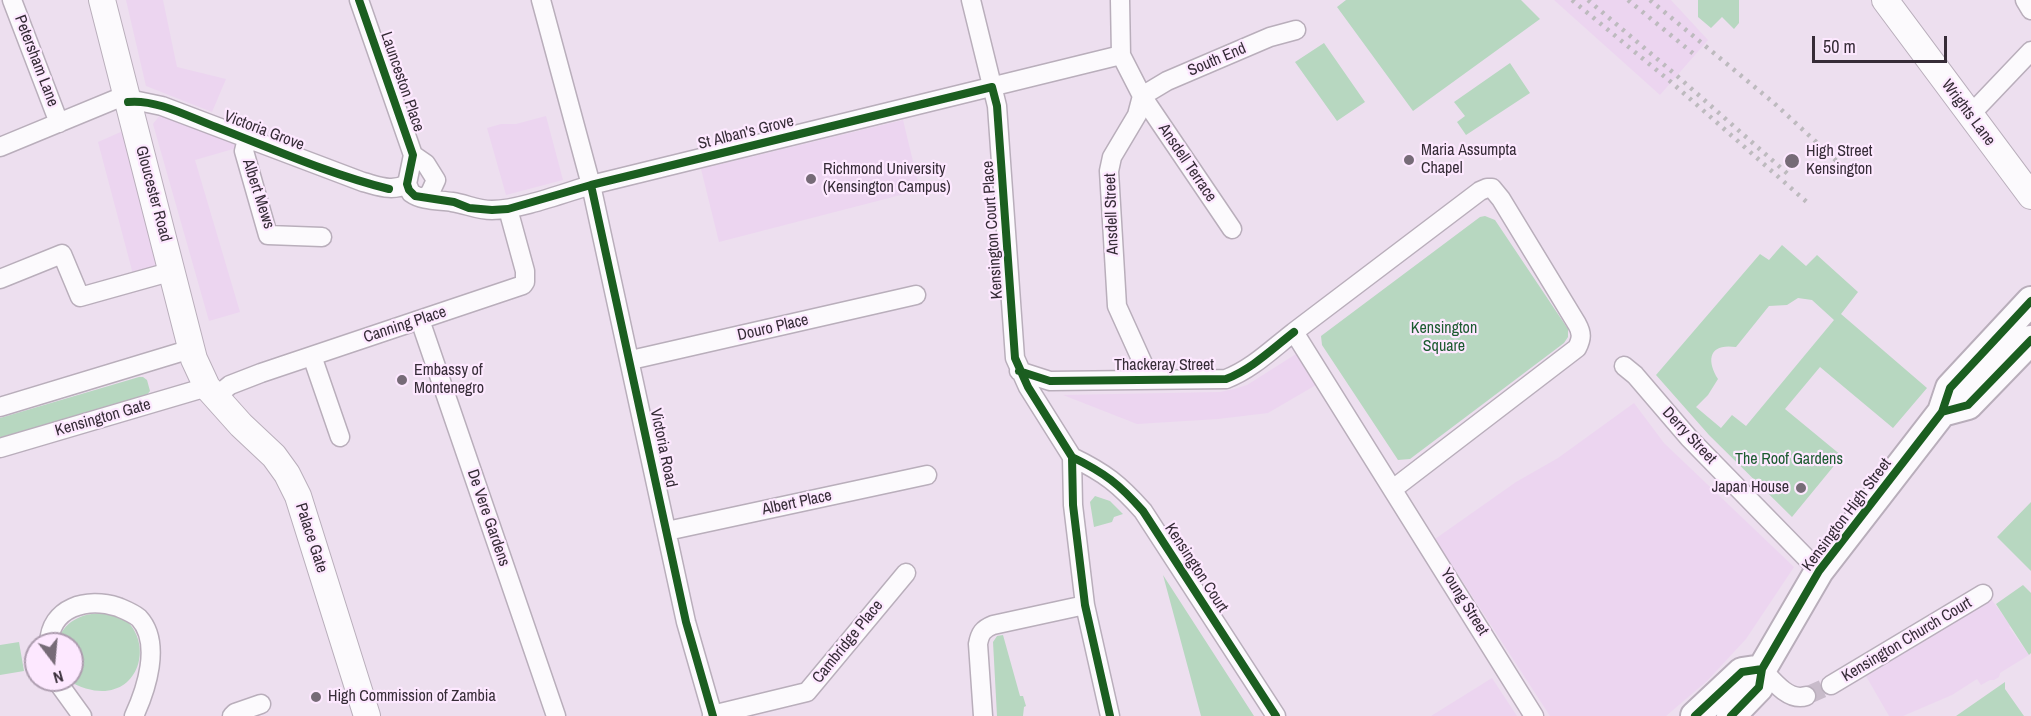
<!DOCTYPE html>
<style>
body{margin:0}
#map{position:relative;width:2031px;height:716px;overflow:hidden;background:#eddfef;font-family:"Archivo Narrow",sans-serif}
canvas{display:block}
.north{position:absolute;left:24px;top:632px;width:60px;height:60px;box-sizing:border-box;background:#fde8ff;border:2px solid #ad9daf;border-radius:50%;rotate:164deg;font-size:16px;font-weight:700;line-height:24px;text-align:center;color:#362c37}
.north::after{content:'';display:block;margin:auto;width:21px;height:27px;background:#766b77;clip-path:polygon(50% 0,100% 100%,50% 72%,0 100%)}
.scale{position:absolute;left:1812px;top:36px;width:135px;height:27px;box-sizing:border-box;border:3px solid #362c37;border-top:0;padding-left:8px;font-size:18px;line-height:21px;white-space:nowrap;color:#362c37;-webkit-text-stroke:4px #fde8ff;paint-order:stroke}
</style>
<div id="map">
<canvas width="2031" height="716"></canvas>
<div class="north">N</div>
<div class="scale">50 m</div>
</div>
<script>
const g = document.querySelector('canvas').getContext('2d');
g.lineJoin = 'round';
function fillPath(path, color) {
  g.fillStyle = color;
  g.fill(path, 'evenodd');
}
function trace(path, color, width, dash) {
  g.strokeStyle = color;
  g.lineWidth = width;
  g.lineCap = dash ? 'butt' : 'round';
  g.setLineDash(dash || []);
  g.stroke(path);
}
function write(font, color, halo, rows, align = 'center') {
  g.font = font + ' "Archivo Narrow",sans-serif';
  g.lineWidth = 4.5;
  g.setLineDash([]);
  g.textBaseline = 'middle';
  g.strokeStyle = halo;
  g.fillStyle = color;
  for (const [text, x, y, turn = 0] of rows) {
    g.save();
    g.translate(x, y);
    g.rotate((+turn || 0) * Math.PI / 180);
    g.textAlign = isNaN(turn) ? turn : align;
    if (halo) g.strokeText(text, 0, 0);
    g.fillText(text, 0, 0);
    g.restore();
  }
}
fillPath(new Path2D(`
 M126 0H163L177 67 226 79 212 112 146 86Z
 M1554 0H1671L1708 40 1660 95Z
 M167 114 237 140 240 147 195 160 240 312 209 321 153 124 160 115Z
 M546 116 563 180 506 195 487 128 501 124H516Z
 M903 120 920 190 719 242 701 169Z
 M123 131 165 270 134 278 98 142Z
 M1296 354 1316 385 1268 413 1218 419 1137 424 1063 395 1220 392 1234 389 1247 385Z
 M1634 403 1664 443 1794 567 1746 639 1707 681 1666 716H1550L1435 539 1516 482 1558 458Z
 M1991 599 2011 626 2009 627 2029 655 2000 673 1999 677 1994 680H1990L1981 685 1977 679 1952 695 1903 716H1889L1866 676Z
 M1492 678 1517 716H1431Z`), '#ecd5f0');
fillPath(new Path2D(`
 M1346 0H1521L1540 19 1413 111 1337 7Z
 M1698 0H1739V23L1734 29 1722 17 1711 28 1698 17Z
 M1324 43 1365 102 1337 121 1295 62Z
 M1510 63 1530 93 1466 135 1457 122 1465 116 1454 102Z
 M1485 216 1495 220 1568 329V337L1564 343 1410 459 1398 460 1322 345 1321 336 1480 217Z
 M1782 245 1806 266 1817 255 1858 292 1841 314 1927 388 1893 428 1820 367 1785 409 1842 456 1792 517 1709 435 1656 375 1760 254 1769 260ZM1798 298 1812 300 1834 320 1746 426 1732 415 1721 428 1696 407 1708 395 1718 379C1706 360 1709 343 1736 347L1769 306 1787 305Z
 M139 377H143L147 380 150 391 146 396 0 439V418Z
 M1095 496 1110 501 1123 514 1114 517 1112 522 1094 527 1090 502Z
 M2031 502V571L1997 537Z
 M1163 575 1254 716H1201Z
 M2023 585 2031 593V653L2029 655 1996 604Z
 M104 613C113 614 123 617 129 623 157 655 129 716 67 680H72V644H56C64 621 81 613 104 613Z
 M1003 635 1020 696H1023L1026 706 1024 707 1023 716H997L993 642 997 636Z
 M19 642 24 671 0 675V645Z
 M2005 682V689L2024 716H1956Z`), '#b7d7c0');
trace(new Path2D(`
 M1806 696 1831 685`), '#c8bbca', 18, [18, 9]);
const street = new Path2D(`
 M12 0 59 123
 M359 0 413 155 407 184 411 193C422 201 439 200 452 202 466 204 477 210 492 210 519 210 564 193 591 185L1121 55
 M541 0 591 185 686 622 713 716
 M971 0 997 106 1015 358 1028 387 1072 457 1073 505 1085 605 1110 716
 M1120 0 1121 55 1142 96 1137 115 1112 157 1109 171 1117 306 1150 379
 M2025 0 2031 10
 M128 102 138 101 162 106 363 182C379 186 392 192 407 184
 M1970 115 2031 51
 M247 139 244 151 268 235 322 237
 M0 147 126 95
 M413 155 426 164 436 180 430 193 424 198
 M1232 229 1142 96 1167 81 1270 37 1296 30
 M0 279 62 254 80 297 173 271
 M420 320 556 716
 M312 356 340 437
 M631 360 916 295
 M1624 366 1635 375 1689 438 1819 571
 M1019 371 1050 381 1226 379C1252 369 1272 349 1294 332
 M215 397 230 385 261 373 523 285 525 282V271L508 209
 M0 407 191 349
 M0 448 207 387
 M1072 457C1105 473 1119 484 1143 511L1276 716
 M1393 489 1577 348C1582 338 1582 333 1577 324L1501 199 1492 188H1487L1480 191 1294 332 1534 716
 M667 531 927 475
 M49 644C50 607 87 597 118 607 125 610 133 613 139 618 162 643 146 690 134 716
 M1762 669C1772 680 1789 702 1806 696
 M56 680 82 716
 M1831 685 1983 594
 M712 715 807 692 906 573
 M232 716 235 713 261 704
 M983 716 978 644C980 633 983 629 993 625L1085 605`);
const secondary = new Path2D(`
 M102 0 194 359 207 387 241 425 274 456 287 474 298 496 367 716
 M1885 0 2031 196`);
const primary = new Path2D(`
 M1942 412 1968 405 2031 340
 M1695 716 1742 672 1762 669
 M1731 716 1759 687 1762 669 1819 571 1942 412 1950 388 2031 301`);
trace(street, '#b9aebb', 21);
trace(secondary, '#b9aebb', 28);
trace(primary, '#b9aebb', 32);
trace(street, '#fcfafd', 18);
trace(secondary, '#fcfafd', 26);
trace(primary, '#fcfafd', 28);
trace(new Path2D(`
 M1572 0 1671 82 1809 204
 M1588 0 1676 75 1789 175
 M1628 0 1695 55
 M1650 0 1774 103 1841 165`), '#bdbabe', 4.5, [3, 6]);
trace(new Path2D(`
 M359 0 413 155 407 184 409 190 415 196 454 202 469 208 492 210 508 209 591 185 992 87 997 106 1015 358 1028 387 1072 457 1073 505 1085 605 1110 716
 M128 102C157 99 189 117 216 127 273 149 329 174 389 189
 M591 185 686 622 713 716
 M1019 371 1050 381 1226 379C1252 369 1272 349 1294 332
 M1942 412 1968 405 2031 340
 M1072 457C1105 473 1119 484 1143 511L1276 716
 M1695 716 1742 672 1762 669
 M1731 716 1759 687 1762 669 1819 571 1942 412 1950 388 2031 301`), '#1b5e20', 8);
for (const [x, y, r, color] of [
 [1409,160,6,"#766b77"],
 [1792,161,8,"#766b77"],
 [811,179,6,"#766b77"],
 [402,380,6,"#766b77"],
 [1801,488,6,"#766b77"],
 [316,697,6,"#766b77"]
]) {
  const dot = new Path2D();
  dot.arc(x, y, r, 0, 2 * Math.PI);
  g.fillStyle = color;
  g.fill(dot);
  trace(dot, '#fde8ff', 2);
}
write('16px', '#362c37', '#fde8ff', [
 ["South End",1217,60,-23],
 ["Petersham Lane",36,61,69],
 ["Launceston Place",402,82,71],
 ["Wrights Lane",1968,113,53],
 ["Victoria Grove",264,131,21],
 ["St Alban's Grove",746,133,-14],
 ["Ansdell Terrace",1187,163,56],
 ["Gloucester Road",153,194,75],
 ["Albert Mews",258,194,72],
 ["Ansdell Street",1112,214,-92],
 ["Kensington Court Place",993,230,-94],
 ["Canning Place",405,325,-18],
 ["Douro Place",773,328,-13],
 ["Thackeray Street",1164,366],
 ["Kensington Gate",103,418,-16],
 ["Derry Street",1689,436,47],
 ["Victoria Road",663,448,78],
 ["Albert Place",797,503,-12],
 ["Kensington High Street",1847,515,-53],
 ["De Vere Gardens",488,518,71],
 ["Palace Gate",311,538,72],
 ["Kensington Court",1196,568,57],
 ["Young Street",1464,602,58],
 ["Kensington Church Court",1907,640,-31],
 ["Cambridge Place",848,642,-51]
]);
write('16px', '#362c37', '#fde8ff', [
 ["Maria Assumpta",1421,151],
 ["Chapel",1421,169],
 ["High Street",1806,152],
 ["Kensington",1806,170],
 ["Richmond University",823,170],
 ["(Kensington Campus)",823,188],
 ["Embassy of",414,371],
 ["Montenegro",414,389],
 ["Japan House",1789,488,"right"],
 ["High Commission of Zambia",328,697]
], 'left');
write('16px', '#1c5b30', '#fde8ff', [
 ["Kensington",1444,329],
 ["Square",1444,347],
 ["The Roof Gardens",1789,460]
]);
</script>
